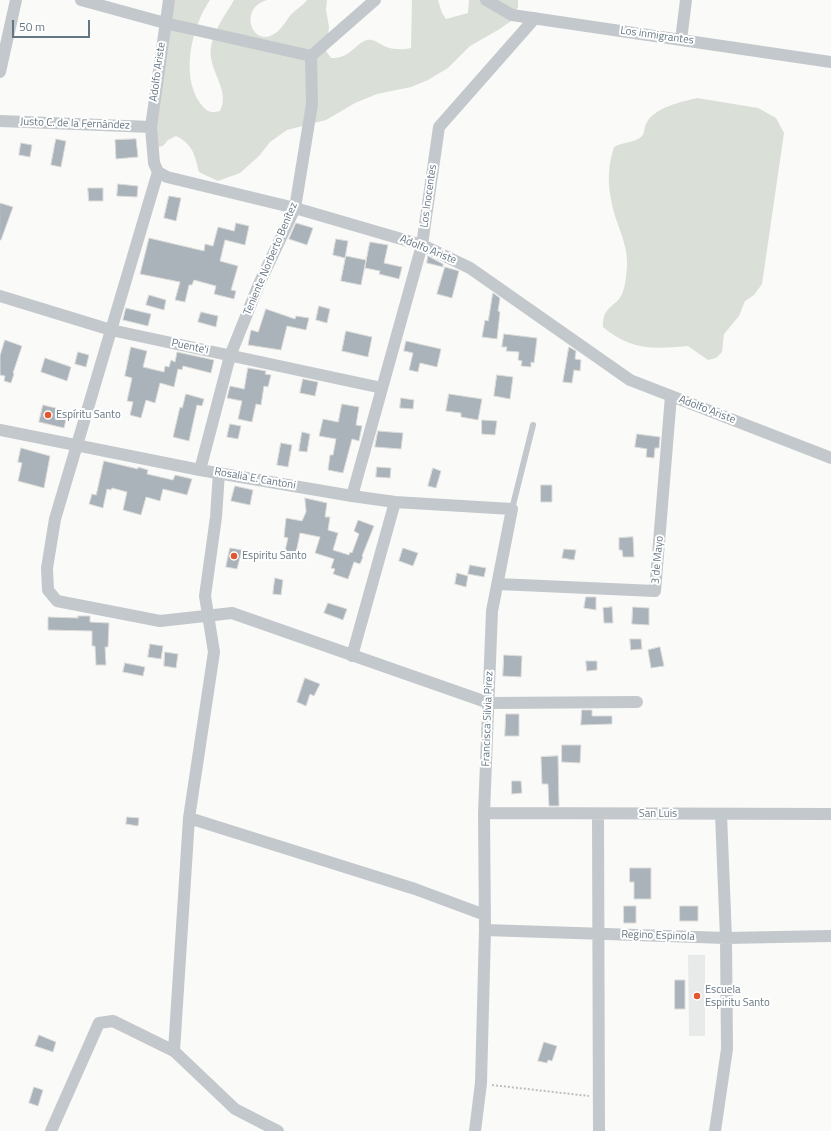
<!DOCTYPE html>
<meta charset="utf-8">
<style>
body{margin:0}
#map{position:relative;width:831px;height:1131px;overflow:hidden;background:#fafaf8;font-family:"Titillium Web",sans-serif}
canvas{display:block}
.scale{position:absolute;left:12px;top:20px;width:78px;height:18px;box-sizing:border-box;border:2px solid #657683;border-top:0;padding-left:5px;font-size:12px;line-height:14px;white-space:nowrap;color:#657683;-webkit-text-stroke:3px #fff;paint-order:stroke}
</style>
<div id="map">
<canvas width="831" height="1131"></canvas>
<div class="scale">50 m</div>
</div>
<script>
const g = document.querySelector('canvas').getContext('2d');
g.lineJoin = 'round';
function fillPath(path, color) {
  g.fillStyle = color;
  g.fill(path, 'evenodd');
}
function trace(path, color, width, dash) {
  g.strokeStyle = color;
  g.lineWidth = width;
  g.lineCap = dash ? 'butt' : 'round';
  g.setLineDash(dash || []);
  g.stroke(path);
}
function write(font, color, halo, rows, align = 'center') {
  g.font = font + ' "Titillium Web",sans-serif';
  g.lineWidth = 4;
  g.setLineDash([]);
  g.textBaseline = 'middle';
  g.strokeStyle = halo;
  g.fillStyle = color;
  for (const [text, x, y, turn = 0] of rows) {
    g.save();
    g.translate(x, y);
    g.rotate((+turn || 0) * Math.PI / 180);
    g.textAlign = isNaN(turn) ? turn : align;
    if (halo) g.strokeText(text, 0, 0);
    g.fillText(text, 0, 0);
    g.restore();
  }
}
fillPath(new Path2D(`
 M688 955H705V1036H689Z`), '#e8e9e9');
fillPath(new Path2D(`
 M168 0H210C192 26 180 75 200 103 206 111 210 114 220 111 231 89 207 70 211 47 213 31 226 14 234 0H267C239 8 251 43 270 36 279 33 284 24 289 17 294 10 302 7 307 0H327L326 10 329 27 326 51 331 58C352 60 357 38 372 40 376 41 380 44 384 46 392 50 403 50 411 48L412 0H438L442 13 446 19 468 13 469 0H518V7L511 21 498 30 470 46 448 68 428 80 411 87 377 94 355 103 326 120 287 130 270 142 259 156 240 173 218 181 199 172C195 156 193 144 176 136L168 140 163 146 158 147 145 129Z
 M697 98 758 108 776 118 784 133 762 284 754 295 745 301 739 316 724 334 722 352 716 358 708 360 688 346C654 349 632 351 603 327 602 304 618 308 623 291 626 284 626 274 627 267 628 248 621 234 615 216 608 191 606 172 614 147 621 142 636 143 642 136 645 133 644 126 647 122 656 107 681 102 697 98Z`), '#dadfd7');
const building = new Path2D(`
 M56 139 66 141 61 167 51 165Z
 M136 139 138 157 116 159 115 140Z
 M21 143 32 145 30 157 19 155Z
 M118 184 138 186 137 197 117 196Z
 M88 188H103V201H89Z
 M169 196 181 198 176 221 164 218Z
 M0 203 13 207 1 240H0Z
 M236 223 249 226 245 245 225 240 220 261 238 266 231 290 236 291 234 299 214 294 216 286 194 280 192 285H189L185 302 175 300 180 282 140 274 149 238 204 251 205 244 213 246 218 227 234 231Z
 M296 223 313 228 307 245 289 239Z
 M336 239 348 241 345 258 333 255Z
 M370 242 388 245 384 263 402 267 399 279 379 274 380 271 365 268Z
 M346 256 366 260 361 285 341 281Z
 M428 256 443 264V267L427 263Z
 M445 267 459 271 452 298 437 294Z
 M493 293 500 298 498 311 500 312 497 339 482 337 485 320 488 321Z
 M149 295 166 300 164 310 146 305Z
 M319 306 330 309 327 323 316 320Z
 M126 308 151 314 148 326 123 320Z
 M266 309 295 319 296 316 309 318 306 330 287 326 281 350 248 345 251 330 258 332Z
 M201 312 218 316 216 327 198 322Z
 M346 331 372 337 368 357 342 351Z
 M504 334 537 338 534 363 531 362V367L521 366 522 361 518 360 519 352 506 351 507 347H502Z
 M5 340 22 346 13 373 14 374 11 383 4 381 5 376 0 375V356Z
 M406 341 441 349 437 367 420 363 418 372 409 370 413 353 404 351Z
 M131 347 147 351 143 367 164 372 165 366 169 367 171 360 175 362 177 352 214 360 211 373 183 366 182 370 178 369 174 387 160 383 155 403 146 400 141 418 130 415 133 402 127 401 132 378 125 376Z
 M569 347 576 351 575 359 581 360 580 371 574 370 572 383 563 382Z
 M78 352 89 355 86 367 75 364Z
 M45 358 71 367 67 381 41 372Z
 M248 368 266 371 265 374 271 375 268 387 264 386 261 405 256 404 252 422 238 419 242 401 227 398 230 386 244 389Z
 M497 375 513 377 510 399 494 396Z
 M303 379 318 382 315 396 300 393Z
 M186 394 204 399 202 406 197 405 189 441 173 437 180 407 182 408Z
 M449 394 482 399 478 420 461 417V413L446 411Z
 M401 398 414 400 413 409 400 408Z
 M342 404 359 407 356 425 362 426 359 441 352 439 343 473 328 470 330 455H333L336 439 319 436 323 419 338 422Z
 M43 405 68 411 64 428 39 422Z
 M482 420 497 421 495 435 482 434Z
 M230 424 241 426 238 439 227 437Z
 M378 431 403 433 401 449 375 447Z
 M302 432 310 434 307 452 299 451Z
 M637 434 660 437 659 448H655L654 458 646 457 647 449 635 447Z
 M281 443 292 445 288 467 277 465Z
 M21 448 50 456 44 488 18 481 22 463 18 462Z
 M104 461 138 469V467L148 470 147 474 173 480 175 475 192 479 187 495 163 489 160 501 146 497 141 515 123 510 127 492 112 488 111 490 107 489 103 508 89 504 92 494 96 495Z
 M377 467 391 468 390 478 376 477Z
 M433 468 441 471 436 488 428 486Z
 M541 485H552V502H541Z
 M235 486 253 490 250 505 231 501Z
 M305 498 327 503 325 517H330L328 530 338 533 333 550 349 555 350 552 352 553 359 534 354 531 358 520 374 526 362 556 363 557 360 564 354 562 348 579 333 574 335 569 331 568 334 559 315 553 320 537 300 533 296 553 285 551 288 538 284 537 286 518 302 521 306 512Z
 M633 537 634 557H623L622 550H619V538Z
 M230 548 242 550 237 569 226 567Z
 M403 548 418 553 413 566 399 561Z
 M564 549 576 550 574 560 562 558Z
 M470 565 486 568 484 577 468 574Z
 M457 573 468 576 466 587 455 584Z
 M275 578 283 580 281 595 273 594Z
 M586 597H596V610L584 608Z
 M328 603 347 609 343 620 324 613Z
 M612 607 613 623H604L603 608Z
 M633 607 649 608V625L632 624Z
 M78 616H90V622L109 623 108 647H105L106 665H96L95 646H92V631L48 630V617L78 618Z
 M630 639H641L642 649 631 650Z
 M150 644 163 646 161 659 148 657Z
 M660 647 664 666 651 668 648 650Z
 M165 652 178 654 176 668 164 666Z
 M504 655 522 656 521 677 503 676Z
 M586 661H597V670L587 671Z
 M125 663 145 667 143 676 123 672Z
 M305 678 320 684 314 696 310 694 306 706 297 702Z
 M582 710H592V716H612V724L581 725Z
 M506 714H519V736H505Z
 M562 745H581L580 763 562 762Z
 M558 756 559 806H549L548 784H542L541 757Z
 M512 781H521L522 793 512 794Z
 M127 817 139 818 138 826 126 824Z
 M630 868H651V899H634V882H630Z
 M624 906H636V923H624Z
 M680 906H698V921H680Z
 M675 980H685V1009H675Z
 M39 1035 56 1042 53 1052 35 1046Z
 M544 1042 557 1046 552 1061 548 1060 547 1063 538 1061Z
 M34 1087 43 1090 38 1106 29 1103Z`);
fillPath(building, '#aab3b9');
trace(building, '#dcdcda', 1);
trace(new Path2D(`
 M492 1085 589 1096`), '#bbbfc2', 2, [2, 2]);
trace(new Path2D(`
 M512 509 533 425`), '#c3c8cc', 6);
trace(new Path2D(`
 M81 0 165 23 311 56
 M169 0 151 127 154 163 158 172 167 177 295 208 422 245 470 268 630 380 831 458
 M486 0 512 15 831 62
 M681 40 686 0
 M0 72 16 0
 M0 121 151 127
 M158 172 55 519 47 568 48 590 57 601 160 621 232 613 489 703 637 702
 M0 296 111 330 382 388
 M0 430 200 470 352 496 395 502 512 509 492 611 484 813 485 930 481 1083 475 1131
 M200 470 230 356 259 284 295 208 312 104 311 56 375 0
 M352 496 422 245 439 127 535 18
 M498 584 655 591 671 396
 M352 656 395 502
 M484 813 831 814
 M598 814 599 1131
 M189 818 415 889 485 915
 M485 930 726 938 831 936
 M174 1051 235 1109 278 1131
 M51 1131 99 1023 113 1021 174 1051 189 818 214 652 205 596 216 517 219 472
 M715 1131 727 1049 726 938 721 814`), '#c3c8cc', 12);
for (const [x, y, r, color] of [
 [48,415,4,"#e4572e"],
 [234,556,4,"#e4572e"],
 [697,996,4,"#e4572e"]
]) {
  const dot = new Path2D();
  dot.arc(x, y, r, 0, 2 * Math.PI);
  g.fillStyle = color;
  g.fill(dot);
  trace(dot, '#fff', 1.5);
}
write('11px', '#657683', '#fff', [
 ["Los inmigrantes",657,36,8],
 ["Adolfo Ariste",158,72,-82],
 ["Justo C. de la Fernández",75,124,2],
 ["Los Inocentes",429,196,-82],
 ["Adolfo Ariste",428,250,22],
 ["Teniente Norberto Benítez",271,259,-67],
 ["Puente'i",190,347,12],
 ["Adolfo Ariste",707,410,21],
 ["Rosalia E. Cantoni",255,479,10],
 ["3 de Mayo",658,560,-85],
 ["Francisca Silvia Pirez",488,719,-88],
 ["San Luis",658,814],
 ["Regino Espinola",658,936,2]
]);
write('11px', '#657683', '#fff', [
 ["Espíritu Santo",56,415],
 ["Espiritu Santo",242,556],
 ["Escuela",705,990],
 ["Espiritu Santo",705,1003]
], 'left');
</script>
